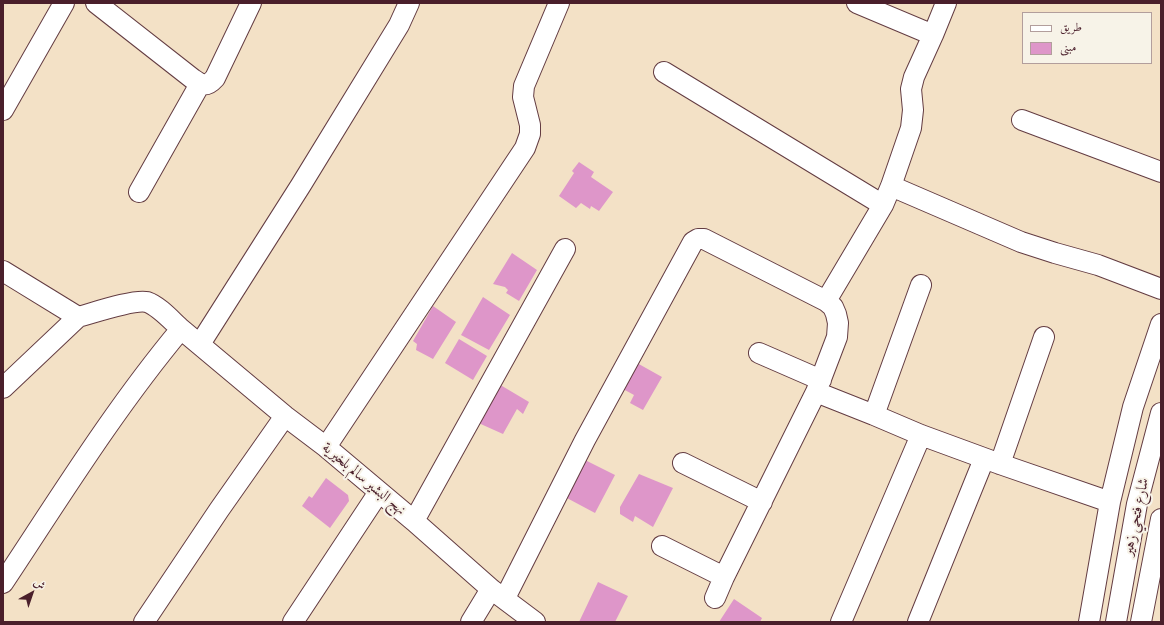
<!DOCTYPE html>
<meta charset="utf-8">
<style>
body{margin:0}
#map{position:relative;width:1164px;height:625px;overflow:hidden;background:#f3e1c6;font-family:"EB Garamond",Amiri,serif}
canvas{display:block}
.frame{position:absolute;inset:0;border:4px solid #4a1f2b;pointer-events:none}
.legend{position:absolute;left:1022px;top:12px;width:130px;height:52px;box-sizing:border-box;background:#f7f3e8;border:1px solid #b29e9c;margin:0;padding:5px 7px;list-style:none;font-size:12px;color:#4a1f2b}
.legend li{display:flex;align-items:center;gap:8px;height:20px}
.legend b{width:20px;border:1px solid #b29e9c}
.north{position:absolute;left:12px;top:573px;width:40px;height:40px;-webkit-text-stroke:3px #f7f3e8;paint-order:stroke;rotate:40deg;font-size:11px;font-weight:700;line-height:16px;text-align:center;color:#4a1f2b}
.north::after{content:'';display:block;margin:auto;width:14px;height:18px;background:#4a1f2b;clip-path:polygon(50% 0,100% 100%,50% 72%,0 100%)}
</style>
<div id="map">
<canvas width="1164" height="625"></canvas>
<div class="frame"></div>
<ul class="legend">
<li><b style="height:5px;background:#fff"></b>طريق</li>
<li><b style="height:11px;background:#de96c9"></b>مبنى</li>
</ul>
<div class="north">ش</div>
</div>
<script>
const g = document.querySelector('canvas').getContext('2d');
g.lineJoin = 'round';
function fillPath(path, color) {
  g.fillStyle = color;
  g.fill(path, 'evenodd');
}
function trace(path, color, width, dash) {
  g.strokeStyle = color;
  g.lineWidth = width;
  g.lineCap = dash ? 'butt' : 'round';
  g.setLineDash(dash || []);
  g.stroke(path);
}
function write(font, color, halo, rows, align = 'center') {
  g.font = font + ' "EB Garamond",Amiri,serif';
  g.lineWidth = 4;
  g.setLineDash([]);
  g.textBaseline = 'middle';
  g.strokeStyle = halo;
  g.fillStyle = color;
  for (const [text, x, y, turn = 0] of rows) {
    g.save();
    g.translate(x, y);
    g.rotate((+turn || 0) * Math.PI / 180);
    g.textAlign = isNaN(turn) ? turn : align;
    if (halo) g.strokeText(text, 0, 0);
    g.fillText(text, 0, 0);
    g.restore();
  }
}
fillPath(new Path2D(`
 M579 162 594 172 591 177 613 192 599 211 591 206 590 209 581 203 576 208 559 196 574 173 572 171Z
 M512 253 537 270 519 301 506 293 508 290 505 287 493 284Z
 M483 297 510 315 489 350 461 335Z
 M433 306 456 322 433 359 416 350 417 344 413 341Z
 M459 339 487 356 473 380 445 363Z
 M637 363 662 377 643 410 630 403 634 395 623 389Z
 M497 383 529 402 523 414 517 409 503 434 474 421Z
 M583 459 615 475 595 513 565 497Z
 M639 474 673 488 653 527 635 516 633 522 620 514V507Z
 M326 478 348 495 349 501 330 528 302 506 309 496 312 498Z
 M598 582 628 596 615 622H579Z
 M734 599 762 618 760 622H719Z`), '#de96c9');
const minor = new Path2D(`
 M96 3 193 79C203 86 207 87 215 78L251 3
 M857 3 933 35 946 3
 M664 72 883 205
 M3 110 64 3
 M1022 120 1161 172
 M891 186 1021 242 1055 253 1098 265 1161 289
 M139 192 200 84
 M3 271 78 317C93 313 134 299 147 302 159 306 172 321 181 329
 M826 301 883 205 891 186 911 128 913 110 911 89 914 77 933 35
 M200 344 301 185 399 25 409 3
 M759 353 821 380
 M3 388 78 317
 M816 392 874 415 921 435 1000 464 1110 502
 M874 415 921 285
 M326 447 525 148 530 134V125L523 97 524 86 559 3
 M683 463 762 502
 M1000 464 1044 337
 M414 521 565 249
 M662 546 724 577
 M3 583C60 497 115 408 181 329L285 416 326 447 414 521 491 589 535 622
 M505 598 585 440 693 242 698 239H704L826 301 833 307 836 314 838 323 837 337 816 392 724 577 715 598
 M144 622 219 510 285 416
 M293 622 379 492
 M471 622 491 589
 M841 622 921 435
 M918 622 984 459
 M1089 622 1110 502 1133 407 1161 324
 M1116 622 1137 504 1161 413
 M1141 622 1161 519`);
trace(minor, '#633c42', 22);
trace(minor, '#fff', 20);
write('15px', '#4a1f2b', '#f7f3e8', [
 ["نهج البشير سالم بلخيرية",364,479,40],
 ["شارع فتحي زهير",1136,517,-78]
]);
</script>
